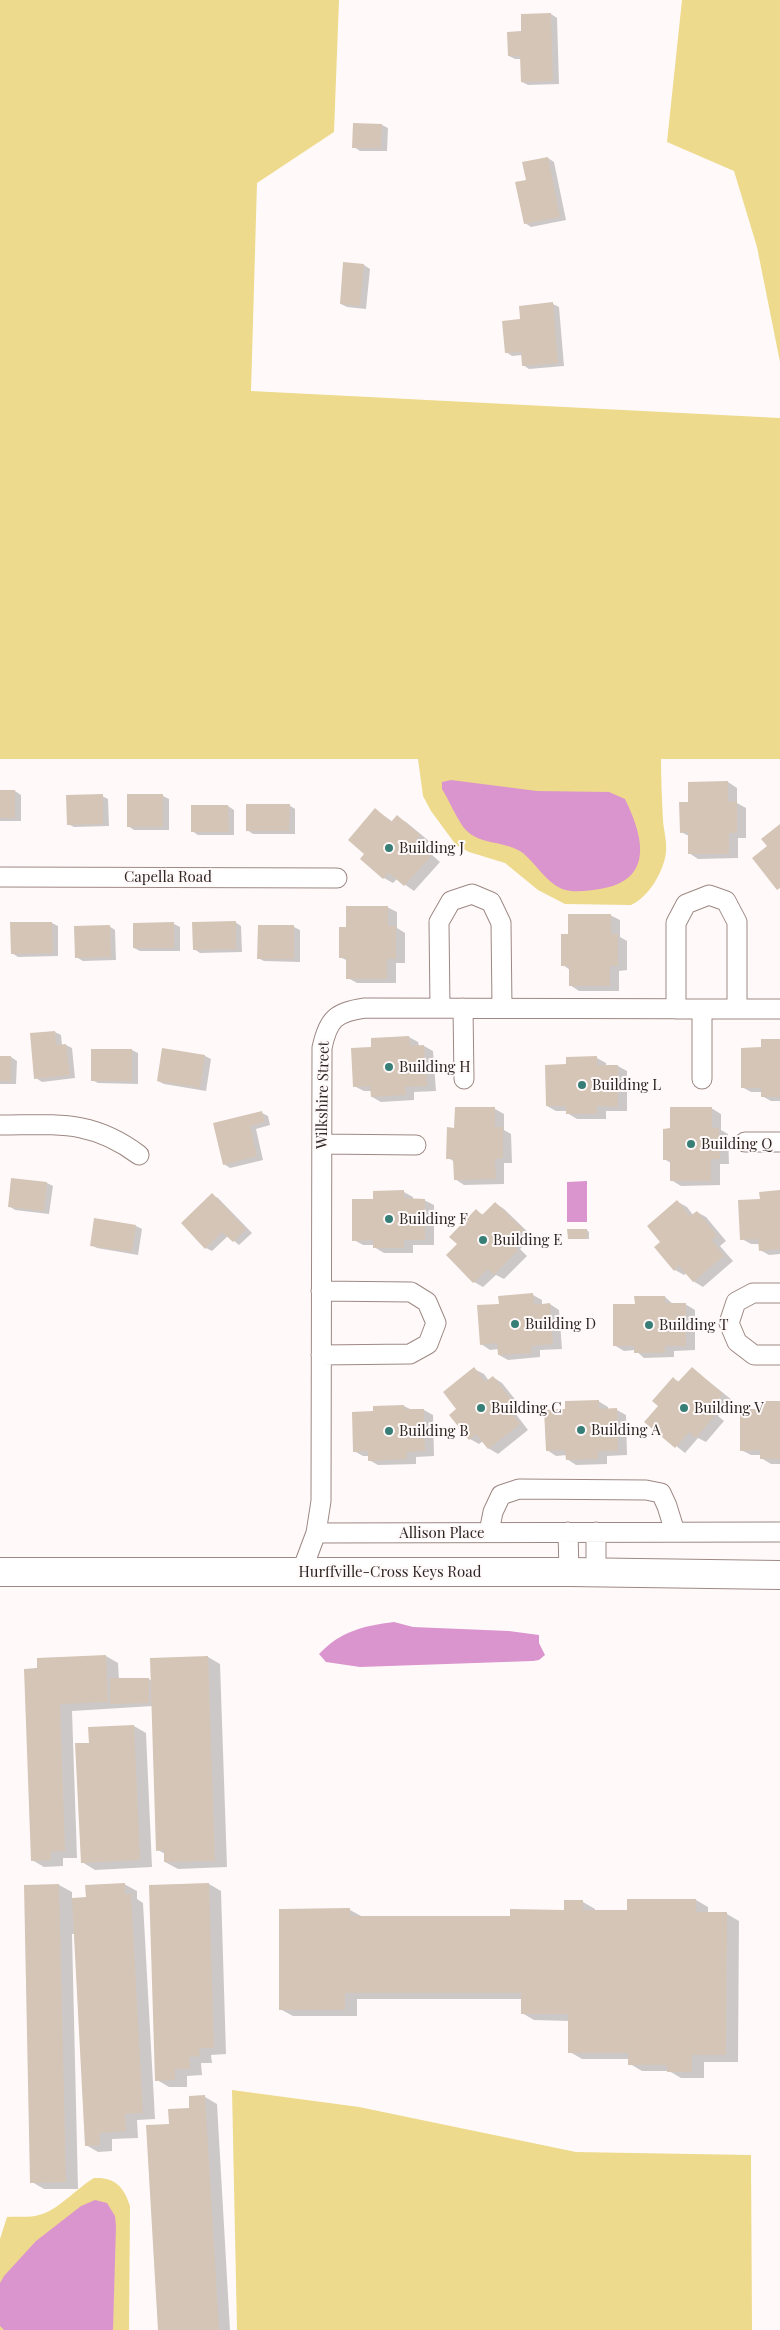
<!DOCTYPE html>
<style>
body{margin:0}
canvas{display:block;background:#fffaf9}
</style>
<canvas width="780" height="2330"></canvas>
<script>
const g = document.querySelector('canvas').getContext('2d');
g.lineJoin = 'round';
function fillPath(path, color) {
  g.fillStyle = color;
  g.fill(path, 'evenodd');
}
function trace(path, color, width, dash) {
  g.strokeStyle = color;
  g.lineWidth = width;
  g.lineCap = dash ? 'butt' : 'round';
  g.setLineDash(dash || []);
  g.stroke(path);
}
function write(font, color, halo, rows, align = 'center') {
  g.font = font + ' "Playfair Display",serif';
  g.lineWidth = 4;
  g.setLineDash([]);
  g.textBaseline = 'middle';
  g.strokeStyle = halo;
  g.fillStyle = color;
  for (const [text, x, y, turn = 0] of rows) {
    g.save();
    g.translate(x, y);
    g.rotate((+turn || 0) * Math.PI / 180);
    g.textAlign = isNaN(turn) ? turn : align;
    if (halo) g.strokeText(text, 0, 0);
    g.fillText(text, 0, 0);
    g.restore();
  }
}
fillPath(new Path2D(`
 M0 0H339L334 132 257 183 251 391 780 418V759H661C661 780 662 800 663 821 664 831 667 842 666 852 664 871 649 897 631 905L565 904 538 890 505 863 469 852 456 845 431 811 423 796 418 759H0Z
 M682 0H780V362L757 247 734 171 667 142Z
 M232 2090 359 2107 576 2152 751 2155 752 2330H237Z
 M94 2178C115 2177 124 2187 130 2206L129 2330H0V2239L7 2217C17 2216 29 2218 39 2215 57 2211 77 2188 94 2178Z`), '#eeda8c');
fillPath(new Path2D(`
 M451 780 537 791 609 792 625 799C644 838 654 880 600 889 588 891 573 893 562 889 545 881 537 865 523 853 507 841 481 845 467 831 459 824 449 800 442 789V782Z
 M587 1181V1222H567V1182Z
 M394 1622 413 1627 509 1631 539 1635V1643L545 1655 539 1660 533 1661 360 1667 326 1662 319 1654C341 1631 363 1626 394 1622Z
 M95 2200 107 2203 115 2216 116 2226 113 2330H4L0 2326V2283L4 2276 36 2241 81 2206Z`), '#db95ce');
fillPath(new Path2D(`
 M551 14 557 18 559 84 528 85 522 82V59H515L509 56 523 32Z
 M382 125 388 128 387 151H360L354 147Z
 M548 158 554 162 566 220 531 227 525 223 527 181Z
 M364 265 370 269 366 309 347 307 341 304Z
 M553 304 559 307 564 366 529 369 523 365 522 355 512 356 506 352 521 320Z
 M728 782 737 788V803L746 808V838H738V858L698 859 689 853V836L681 832 689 803Z
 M0 791H15L21 795V821H0Z
 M128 795 163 796 169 799V830H134L128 826Z
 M102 796 108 799 109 826 74 827 68 824Z
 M289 805 295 809V834H253L247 830Z
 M228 806 234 810V835H198L192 831Z
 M376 810 393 822 397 817 406 822 429 841 423 847 440 862 414 891 397 879 393 883 384 878Z
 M387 907 397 912V928L405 933V963H396V983H357L348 978V961L340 957Z
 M610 915 620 920V937L627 941V970L619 971V991H579L570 985V970L563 965 570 935Z
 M235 922 241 926 242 952 200 953 194 949Z
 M52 923 58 926V956L18 957 12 953V924Z
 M174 924 180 927V951H140L134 948Z
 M109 926 115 930 116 960 83 961 76 957Z
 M259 926 294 927 300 930V962L264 961 258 958Z
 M55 1032 61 1035 62 1045H66L72 1048 75 1078 42 1082 36 1078Z
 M409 1037 418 1042 419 1046H424L433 1051 436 1091 414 1092V1100L381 1102 372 1097V1091H364L354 1086 373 1048Z
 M780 1040V1101H771L762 1096V1092H751L742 1087Z
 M163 1049 205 1056 211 1059 206 1091 164 1084 158 1081Z
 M92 1050H132L138 1053V1084L98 1083 92 1080Z
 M0 1057H11L17 1061 16 1084H0Z
 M597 1058 606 1063V1066H618L627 1071V1111H606V1119H577L567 1113V1111H556L547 1106 567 1065Z
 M711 1108 721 1114V1130L728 1134 729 1164H720V1185L681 1186 671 1180V1163L664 1159 671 1130Z
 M495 1109 504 1114V1130L511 1134 512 1163H504V1184L464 1185 455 1179V1162L448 1158 455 1129Z
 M262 1113 268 1116 270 1125 256 1129 263 1160 230 1168 224 1164 214 1124Z
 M47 1183 53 1186 49 1214 15 1210 9 1206Z
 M404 1192 413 1197V1200H424L434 1205V1245H413V1253H384L374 1247V1245H363L354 1240 374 1200Z
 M780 1192V1254L769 1255 760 1250V1244H751L742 1239 761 1200Z
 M212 1195 218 1198 252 1233 239 1245 228 1236 212 1251 206 1248Z
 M678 1202 687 1207 693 1215 697 1212 706 1217 726 1241 720 1246 733 1261 703 1287 693 1281 687 1273 684 1275 675 1270 662 1243Z
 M495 1203 504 1209 532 1236 520 1249 527 1256 504 1279 496 1275 483 1287 474 1282 447 1255 459 1244 476 1211 484 1215Z
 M136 1226 142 1229 138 1255 97 1248 91 1245Z
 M587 1230 589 1232V1239L569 1238Z
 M533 1295 542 1300V1305L550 1304 559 1310 562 1349 540 1350V1357L508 1360 499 1355 498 1349 490 1350 481 1344 500 1305Z
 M665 1297 674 1305 685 1304 695 1310V1350L674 1351V1357L644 1358 635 1350 624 1351 614 1345 636 1305V1298Z
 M692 1368 732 1400 718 1416 724 1421 706 1442 698 1438 685 1453 646 1422 660 1406 673 1379 680 1382Z
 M474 1369 484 1374 489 1381 493 1377 502 1383 522 1408 515 1413 528 1430 498 1454 488 1448 483 1441 479 1444 470 1439 458 1410Z
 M598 1401 608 1407V1410H617L626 1415 627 1455 607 1456V1464L576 1465 567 1459V1455L556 1456 547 1450 566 1410Z
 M780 1402V1464H771L761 1458V1455H751L741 1450 762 1410Z
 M404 1406 412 1410H424L433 1415 434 1456 416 1457V1464L378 1465 369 1460V1456H363L354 1451 374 1412V1407Z
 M106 1656 118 1663 119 1680 149 1679 152 1681 208 1657 220 1664 227 1867 178 1869 165 1862V1854L158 1850 153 1706 72 1711 77 1858H63V1866L44 1867 32 1860 26 1670Z
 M134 1726 146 1733 152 1867 95 1870 82 1862 90 1744Z
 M124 1884 137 1891V1899L143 1903 155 2119 137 2120 138 2138 112 2139V2151L98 2152 86 2145 75 1934H72L78 2189H44L32 2182 25 1886 59 1885 72 1892V1899L87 1898Z
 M209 1884 221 1891 226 2054 211 2055 212 2063H201L202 2075 187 2076V2087H169L157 2080Z
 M696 1900 708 1907V1913L727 1914 739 1921 738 2062H704V2078H681L669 2071H642L630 2064V2059H582L570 2052V2021L534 2020 522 2013V1999H357V2016H293L280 2009 281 1910H350L363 1917H511L565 1911V1902H583L595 1909V1912H628Z
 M205 2097 217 2104 230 2330H159L170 2125Z`), '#0003');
fillPath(new Path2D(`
 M551 13 553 81 521 82 520 56H508L507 32 521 31V14Z
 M353 123 382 124 381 148H352Z
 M548 157 560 217 524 224 515 182 526 180 522 162Z
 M343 262 364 264 360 306 340 304Z
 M553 302 558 363 522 366 521 352 505 353 502 321 520 319 519 306Z
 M728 781V802L737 801V833H729V854H688V832L680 833 679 802H688V782Z
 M0 790H15V818H0Z
 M103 794V824L67 825 66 795Z
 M127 794H163V827H127Z
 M246 804H290L289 831H246Z
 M191 805H228L229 832H191Z
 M375 808 391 822 397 815 420 835 415 841 431 856 404 886 389 873 383 879 360 859 364 854 348 840Z
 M780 824V888L777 890 752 858 767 846 761 839Z
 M346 906H388V926H396V959H387V979H346V958H339V927H346Z
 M568 914H611V934H618V966H610V986H569V966H561V934H568Z
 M236 921V949L193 950 192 922Z
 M10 922H52L53 953 11 954Z
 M174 922V948H133V923Z
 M110 925 111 957 75 958 74 926Z
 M258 925H294V959H257Z
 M55 1031 56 1045 66 1044 70 1075 34 1079 30 1033Z
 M409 1036 410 1046 424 1045 427 1086 405 1087 406 1095 371 1097 370 1086 353 1087 351 1048 371 1047V1038Z
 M761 1039H780V1097H761V1088H741V1048L761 1047Z
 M162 1048 205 1055 200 1088 157 1081Z
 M91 1049H132V1081H91Z
 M0 1056H11V1081H0Z
 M597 1056V1065H618V1107L597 1106V1114H566V1106H546L545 1065 566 1064V1057Z
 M455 1107H495V1127H503V1158L495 1159 496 1179 454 1180 453 1159H446L447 1127 454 1128Z
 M670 1107H712V1128H719L720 1159H711V1181H670V1160H663V1129L670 1128Z
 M262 1111 265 1122 250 1126 257 1156 223 1165 213 1123Z
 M11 1178 47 1182 44 1211 8 1207Z
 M404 1190V1198L425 1199V1240H404V1248H373V1240L352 1241V1199H373V1191Z
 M780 1190V1249L759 1251 758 1239 740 1240 738 1200 760 1199 759 1192Z
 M212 1193 246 1229 233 1242 222 1232 205 1249 181 1223Z
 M677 1200 690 1216 697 1211 717 1235 712 1240 724 1256 693 1282 679 1266 674 1271 654 1247 660 1242 647 1226Z
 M495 1202 524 1230 511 1243 518 1250 494 1275 488 1269 473 1283 446 1255 457 1244 449 1237 476 1209 482 1215Z
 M94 1218 136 1225 132 1252 90 1246Z
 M567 1229H587V1239H568Z
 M533 1293 534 1305 550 1303 553 1344 531 1346V1353L498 1355 497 1343 480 1345 477 1305 499 1304 498 1296Z
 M634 1296H665V1303H686V1346H665V1353H634V1346H613V1304H635Z
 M474 1367 485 1382 493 1376 513 1402 507 1407 520 1424 488 1449 476 1434 469 1440 449 1415 456 1409 443 1392Z
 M692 1367 723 1394 710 1410 716 1414 696 1438 689 1432 675 1448 644 1422 658 1406 652 1401 673 1377 678 1382Z
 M599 1400V1409L617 1408 618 1451H598V1459L566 1460 565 1450 546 1451 544 1410 565 1409V1401Z
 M761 1401H780V1459H760V1450L740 1451V1409H760Z
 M404 1405V1409H424L425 1451 407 1452V1459L368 1461V1451L353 1452 352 1412 373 1411V1406Z
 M106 1655 108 1702 60 1704 65 1851 51 1852V1860L31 1861 24 1669 37 1668V1658Z
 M208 1656 215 1861 164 1862V1850L156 1851 150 1658Z
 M110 1678H149V1703L110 1704Z
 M134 1725 140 1860 81 1863 75 1743H89L88 1727Z
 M125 1883V1894H131L143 2113 125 2114 126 2131 100 2133V2145L85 2146 72 1898 86 1897 85 1885Z
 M209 1883 214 2048H199L200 2056 189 2057 190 2069H175V2080L155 2081 149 1885Z
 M59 1884 66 2182 30 2183 24 1885Z
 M627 1899H696V1912H727L726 2055H692V2072H667V2065H628V2053H568V2014H521V1993H345V2010H279V1909L350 1908V1916H510V1909L564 1910V1900H583V1910H627Z
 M205 2095 219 2330H158L146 2125 169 2124 168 2109 189 2108V2096Z`), '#d5c5b6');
const minor = new Path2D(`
 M0 877 337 878
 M440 1008 439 922 451 901 472 894 491 902 501 923 502 1008
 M463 1008 464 1079
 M676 1009V923L686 904 709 895 726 901 737 922V1009
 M702 1079V1009
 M0 1125C56 1125 91 1119 139 1155
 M745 1142H780
 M322 1144 416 1145
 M780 1293H753L736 1302 729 1323 737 1342 754 1355H780
 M321 1355 410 1354 428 1344 436 1323 427 1302 411 1292 321 1291
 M489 1532 493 1512 501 1495 519 1489 646 1490 661 1493 667 1506 675 1532
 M568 1532 569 1572
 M596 1532V1573
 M316 1533 780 1532
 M301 1573 316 1533 321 1501 322 1048C328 1019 336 1012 365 1008L780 1009`);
const secondary = new Path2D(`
 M0 1572H569L780 1575`);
trace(minor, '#9d8883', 21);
trace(secondary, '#9d8883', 30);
trace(minor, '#fff', 19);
trace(secondary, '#fff', 28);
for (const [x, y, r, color] of [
 [389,848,5,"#377e76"],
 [389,1067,5,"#377e76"],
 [582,1085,5,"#377e76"],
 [691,1144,5,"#377e76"],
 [389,1219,5,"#377e76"],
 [483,1240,5,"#377e76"],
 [515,1324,5,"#377e76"],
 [649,1325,5,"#377e76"],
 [481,1408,5,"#377e76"],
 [684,1408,5,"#377e76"],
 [581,1430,5,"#377e76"],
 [389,1431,5,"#377e76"]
]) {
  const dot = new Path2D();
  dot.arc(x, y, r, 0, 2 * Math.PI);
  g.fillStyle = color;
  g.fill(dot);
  trace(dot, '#fffaf9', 2);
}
write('15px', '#2e2623', '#fffaf9', [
 ["Building J",399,848],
 ["Building H",399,1067],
 ["Building L",592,1085],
 ["Building Q",701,1144],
 ["Building F",399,1219],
 ["Building E",493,1240],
 ["Building D",525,1324],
 ["Building T",659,1325],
 ["Building C",491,1408],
 ["Building V",694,1408],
 ["Building A",591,1430],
 ["Building B",399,1431]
], 'left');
write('15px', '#2e2623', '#fffaf9', [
 ["Capella Road",168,877],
 ["Wilkshire Street",323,1095,-89],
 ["Allison Place",442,1533],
 ["Hurffville-Cross Keys Road",390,1572]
]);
</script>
